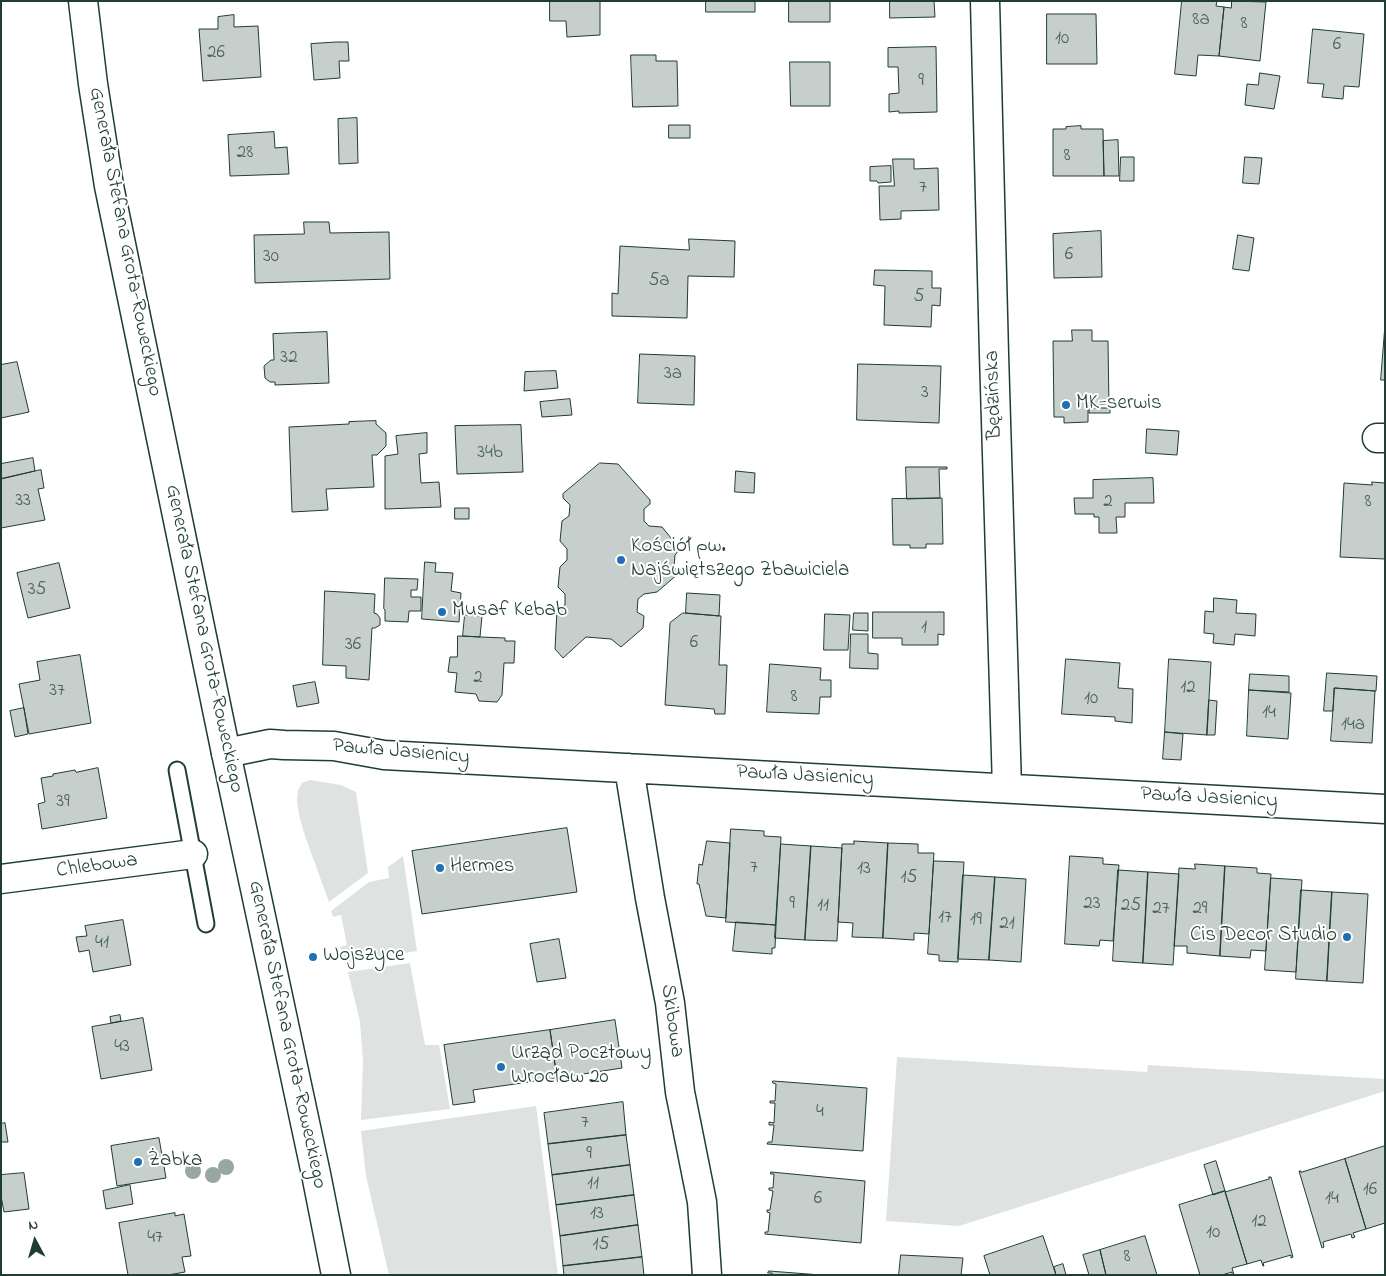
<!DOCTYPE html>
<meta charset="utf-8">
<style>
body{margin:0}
#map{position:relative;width:1386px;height:1276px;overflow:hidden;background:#fff;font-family:"Indie Flower",sans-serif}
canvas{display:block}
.frame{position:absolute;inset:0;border:2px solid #1f3d34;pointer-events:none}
.north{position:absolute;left:10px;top:1216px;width:50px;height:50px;-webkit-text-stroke:4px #fff;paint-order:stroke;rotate:354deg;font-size:14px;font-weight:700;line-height:20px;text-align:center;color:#1f3d34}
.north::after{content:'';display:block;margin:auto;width:18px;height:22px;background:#1f3d34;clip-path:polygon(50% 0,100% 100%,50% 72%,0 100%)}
</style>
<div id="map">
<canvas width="1386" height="1276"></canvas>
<div class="frame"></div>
<div class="north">N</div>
</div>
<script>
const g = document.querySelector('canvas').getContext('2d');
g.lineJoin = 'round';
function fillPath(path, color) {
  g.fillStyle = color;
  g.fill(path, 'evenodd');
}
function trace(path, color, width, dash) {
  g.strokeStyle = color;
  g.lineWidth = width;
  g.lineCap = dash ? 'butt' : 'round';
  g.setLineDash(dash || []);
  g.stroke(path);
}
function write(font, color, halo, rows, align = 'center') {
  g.font = font + ' "Indie Flower",sans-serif';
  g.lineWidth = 4;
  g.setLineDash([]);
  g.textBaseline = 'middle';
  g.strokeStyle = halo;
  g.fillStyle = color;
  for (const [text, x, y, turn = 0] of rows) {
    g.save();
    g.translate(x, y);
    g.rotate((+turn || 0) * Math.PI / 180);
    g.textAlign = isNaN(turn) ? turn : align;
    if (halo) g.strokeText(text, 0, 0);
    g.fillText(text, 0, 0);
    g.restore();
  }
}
fillPath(new Path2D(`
 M310 780 341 785 356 792 368 873 329 902 305 836 299 815 297 801 298 790 302 783Z
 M403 856 417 951 349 962 343 958 340 947 347 945 341 915 333 917 331 911 369 882 389 878 388 867Z
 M410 963 425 1045H439L450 1109 361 1120 363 1061 360 1022 348 972Z
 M897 1057 1147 1072 1148 1065 1385 1079V1091L959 1226 886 1221Z
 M536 1106 558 1275H389L366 1176 361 1131Z`), '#dee3e2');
const building = new Path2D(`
 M550 1H600V35L567 37 566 21H550Z
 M706 1H755V12H706Z
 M789 1H830V22H789Z
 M890 1H934L935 17 890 18Z
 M1182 1H1217L1216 6 1224 7 1219 56 1198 55 1196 76 1175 74Z
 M1232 1 1266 2 1260 61 1219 56 1224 7 1231 8Z
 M1047 14H1096L1097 64H1047Z
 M234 15V27L258 26 261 77 203 81 199 29H218V17Z
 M1313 29 1364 34 1359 87 1344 86 1343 99 1322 97 1324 84 1308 83Z
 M337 42H348L349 61H339L340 78 314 80 311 44Z
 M936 47 937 112 899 113V111L889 112V94L899 93 898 67H888V48Z
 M631 55H656V61H677L678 106 633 107Z
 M790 62H830V106H791Z
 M1260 73 1280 76 1274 109 1245 105 1247 84 1258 85Z
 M357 118 358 163 339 164 338 119Z
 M669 125H690V138H669Z
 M1081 126V129H1103L1104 176H1053V129H1066V127Z
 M274 132 275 148 287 147 289 174 230 176 228 135Z
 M1118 140 1119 176H1104L1103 141Z
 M1121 157H1134V181H1120Z
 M1245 157 1262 158 1259 184 1243 183Z
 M893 159H914V169L938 168 939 210 901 211V219L880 220 879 186H894Z
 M891 166V182L878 183 877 181H870V167Z
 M304 222H329L330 233 389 232 390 279 255 283 254 235 304 234Z
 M1101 231 1102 277 1054 278 1053 234Z
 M1238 235 1254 238 1249 271 1233 269Z
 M689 239 735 241 734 277 688 276 687 318 612 316V293L618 294 620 246 689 250Z
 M875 270 932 271V288H941L940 306 932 305 931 327 884 325 885 286 874 285Z
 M1385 325V380H1381Z
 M1072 330H1092V341H1108L1109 408H1088V422L1064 423V417H1054L1053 341H1072Z
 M327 332 329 383 275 385V382H270L265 378 264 366 271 360H274L273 334Z
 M640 354 695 356 694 405 638 403Z
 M17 362 29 412 1 418V365Z
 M858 364 941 366 939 423 857 420Z
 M556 371 558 388 524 391 525 372Z
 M570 399 572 415 542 417 540 402Z
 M1110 404V413H1089V405Z
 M376 421V424L386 433V446L377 455H372L374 487 326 489 328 510 292 512 289 427 349 424V422Z
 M521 425 523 472 457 474 455 426Z
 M1147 429 1179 431 1177 455 1146 453Z
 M427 433V453L419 454 421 483 439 482 441 507 385 509V456L398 454 396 436Z
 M33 458 35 471 1 479V464Z
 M600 463 618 464 650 500V504L644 509V521L649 526 662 527 680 549 675 555 674 567 679 573 657 592 644 594 638 599 637 612 644 616 643 628 621 647 611 639 586 637 563 658 555 649 557 610 565 605V594L558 587 560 567 567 560V549L560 541 562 521 569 516 570 505 563 498V494Z
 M906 467H947V469H939L940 498 907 499Z
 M41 470 44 488 38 489 45 520 1 528V479Z
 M736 471 755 473 754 493 735 492Z
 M1153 478 1154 503H1125V517H1116L1117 533H1099V517H1094V514H1075L1074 498H1093V480Z
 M1372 482 1385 483V559L1340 557 1344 483 1372 485Z
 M940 498H942L943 544H926V548H910V545H893L892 499Z
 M455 508H469V519H455Z
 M425 562 436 563 435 572 453 573 451 591 461 593 459 622 422 619Z
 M59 563 70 608 28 618 17 573Z
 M385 578 418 579 417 590H411V597H421V611H409L408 622 385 621V610L384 609Z
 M325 591 375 594 374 613 377 614 380 618V625L375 628H372L369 680 346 678V666L323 665Z
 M687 593 720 595 719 616 686 613Z
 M1214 598 1237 600 1236 613 1256 614 1255 636 1235 634 1234 645 1213 643 1214 634 1204 633 1205 611 1213 612Z
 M873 612H944V635L938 634V645H902V638H873Z
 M683 613 721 616 719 665H727L725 714H715L714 709 665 705 670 623Z
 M854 613H868V631L853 630Z
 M825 614 850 615 848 650H824Z
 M465 615 482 616 480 637 463 636Z
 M851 634H868V653L878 654V669L850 668Z
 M458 636 505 638V641H515L514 663H504L502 695 497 702 479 701 476 694 455 692 457 673 448 672 450 657H457Z
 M80 655 91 723 29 734 19 684 40 680 37 662Z
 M1066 659 1120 663 1118 688 1133 689 1132 723 1115 721V717L1062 714Z
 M1169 659 1211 662 1207 735 1165 732Z
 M770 664 821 668 820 680H831V697H820L819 714 767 712Z
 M1327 673 1377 676 1376 691 1334 688 1333 711H1324Z
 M1250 674 1289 676V692L1249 690Z
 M315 682 319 703 297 707 293 686Z
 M1335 688 1375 691 1372 743 1331 741Z
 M1249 690 1291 693 1288 739 1247 736Z
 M1209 700 1217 701 1215 735H1207Z
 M24 708 28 734 15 737 10 711Z
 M1165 732 1183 734 1181 760 1163 759Z
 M98 768 107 818 42 829 38 804 45 802 41 778 53 776V774L75 770 76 772Z
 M567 828 577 892 422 914 412 851Z
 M731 829 764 831V836L781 837 776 925 726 922Z
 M707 841 730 843 726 918 706 916 699 884H697L699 864 702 865Z
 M854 841 888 843 883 938 852 937 853 923 838 922 842 844H854Z
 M888 843 918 844V853H934L929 934 914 933V940L883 938Z
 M781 844 811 846 805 940 775 938Z
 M811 846 842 848 837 941 805 940Z
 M1070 856 1103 858V864L1119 865 1113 941 1100 940 1099 946 1065 944Z
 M934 861 964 862 958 962 939 961V955L928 954Z
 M1195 864 1225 866 1220 956 1187 953V946H1174L1179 868 1195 869Z
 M1225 866 1257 868V873L1271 874 1266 951 1251 950 1250 958 1220 956Z
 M1118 870 1148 872 1143 963 1113 961Z
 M1148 872 1179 874 1173 965 1143 963Z
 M963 875 995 877 989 960 958 959Z
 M995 877 1026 879 1021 962 989 960Z
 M1271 878 1302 880 1296 972 1265 970Z
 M1301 890 1332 892 1327 981 1296 979Z
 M1332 892 1368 894 1363 983 1327 981Z
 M123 920 131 965 93 972 89 950 79 952 76 937 87 936 85 926Z
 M736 922 776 925 775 948H772V954L733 951Z
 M559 939 566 978 537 982 530 944Z
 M120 1015 121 1021 111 1023 110 1017Z
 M143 1018 152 1070 101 1079 92 1027Z
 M615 1020 622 1068 557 1078 550 1030Z
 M550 1030 557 1078 473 1090 475 1102 453 1105 444 1045Z
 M773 1081 867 1088 863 1151 767 1144 768 1142H772L774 1125H769V1122L774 1123 775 1103H770V1101H775L776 1084 773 1083Z
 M623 1102 626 1135 548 1144 544 1113Z
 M5 1123 8 1142H1V1124Z
 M626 1135 630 1165 552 1175 548 1144Z
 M159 1138 166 1178 117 1186 111 1146Z
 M1385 1146V1223L1366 1229 1345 1159Z
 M1345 1159 1366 1229 1353 1233 1355 1237 1352 1238 1351 1234 1323 1242 1324 1247 1322 1248 1299 1171H1301V1172Z
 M1216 1161 1225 1191 1213 1195 1204 1165Z
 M630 1165 634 1195 556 1205 552 1175Z
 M771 1172 865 1181 861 1243 765 1234V1232H768L770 1213 767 1212V1210H770L773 1191 769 1190V1188H773L774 1174H771Z
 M24 1173 29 1209 4 1212 1 1196V1175Z
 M1269 1177H1271L1293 1257 1291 1258V1255L1263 1263 1264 1266H1263L1261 1260 1247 1264 1225 1192 1269 1179Z
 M130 1185 133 1204 106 1209 103 1191Z
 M1225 1191 1247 1264 1232 1268 1234 1275H1232V1272L1222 1275H1200L1179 1205Z
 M634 1195 638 1225 560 1236 556 1205Z
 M175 1213V1216L184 1214 191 1256 182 1257 185 1272 168 1275H128L119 1223Z
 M638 1225 642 1257 563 1266 560 1236Z
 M1043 1236 1056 1275H990L984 1256Z
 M1145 1236 1157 1275H1106L1100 1250Z
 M1100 1250 1106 1275H1089L1083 1255Z
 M901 1255 963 1258 961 1275H899Z
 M642 1257 644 1275H564L563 1266Z
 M1063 1264 1066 1275H1056L1054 1267Z
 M769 1271 821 1275H772V1273H768Z`);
fillPath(building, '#c7cfcc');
trace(building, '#1f3d34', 1);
const service = new Path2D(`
 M177 770 206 924`);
const minor = new Path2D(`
 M985 1 994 354 1007 788
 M1377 438H1385
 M226 753 270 744 284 745 334 746 384 755 1385 809
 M629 768 650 898 670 1003 680 1092 702 1202 707 1275
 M1 879 193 854`);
const tertiary = new Path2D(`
 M83 1 93 84 109 186 226 753 316 1174 336 1275`);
trace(service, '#1f3d34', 19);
trace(minor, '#1f3d34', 31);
trace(tertiary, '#1f3d34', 31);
trace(service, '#fff', 15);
trace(minor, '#fff', 28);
trace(tertiary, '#fff', 28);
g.fillStyle = '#99a6a3';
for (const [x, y] of [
 [226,1167],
 [193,1171],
 [213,1175]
]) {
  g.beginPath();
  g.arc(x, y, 8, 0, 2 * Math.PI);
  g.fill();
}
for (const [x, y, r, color] of [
 [1066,405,5,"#1f6fb2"],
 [621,560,5,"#1f6fb2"],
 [442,612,5,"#1f6fb2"],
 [440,868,5,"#1f6fb2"],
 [1347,937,5,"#1f6fb2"],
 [313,957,5,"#1f6fb2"],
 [501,1067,5,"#1f6fb2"],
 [138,1162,5,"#1f6fb2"]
]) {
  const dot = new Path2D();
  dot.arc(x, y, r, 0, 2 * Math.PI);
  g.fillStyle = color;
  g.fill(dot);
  trace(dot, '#fff', 2);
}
write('19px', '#49625a', null, [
 ["8a",1201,21],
 ["8",1244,25],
 ["10",1062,40],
 ["6",1337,46],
 ["26",216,54],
 ["9",921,82],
 ["28",245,154],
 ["8",1067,157],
 ["7",923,189],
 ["6",1069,256],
 ["30",271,258],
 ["5a",659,282],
 ["5",919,298],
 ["32",289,359],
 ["3a",673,375],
 ["3",925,394],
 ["34b",490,454],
 ["33",23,502],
 ["2",1108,503],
 ["8",1368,503],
 ["35",37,591],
 ["1",924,629],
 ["6",694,644],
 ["36",353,646],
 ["2",478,679],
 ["12",1188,689],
 ["37",57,692],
 ["8",794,698],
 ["10",1091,700],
 ["14",1269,714],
 ["14a",1353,726],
 ["39",63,803],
 ["7",754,869],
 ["13",864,870],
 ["15",909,879],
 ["9",792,905],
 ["23",1092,905],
 ["11",823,907],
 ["25",1131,907],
 ["27",1161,910],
 ["29",1200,910],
 ["17",945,919],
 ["19",976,921],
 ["21",1007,925],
 ["41",102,944],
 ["43",122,1048],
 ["4",820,1113],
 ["7",585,1124],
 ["9",589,1155],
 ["11",593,1185],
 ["16",1370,1191],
 ["6",818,1200],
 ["14",1332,1200],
 ["13",597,1215],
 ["12",1259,1223],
 ["10",1213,1234],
 ["47",155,1239],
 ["15",601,1246],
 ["8",1127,1258]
]);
write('21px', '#1f3d34', '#fff', [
 ["Generała Stefana Grota-Roweckiego",124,242,79],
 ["Będzińska",995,395,-92],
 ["Generała Stefana Grota-Roweckiego",203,639,78],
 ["Pawła Jasienicy",401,753,5],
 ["Pawła Jasienicy",805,777,3],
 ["Pawła Jasienicy",1209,799,3],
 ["Chlebowa",97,867,-8],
 ["Skibowa",671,1021,82],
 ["Generała Stefana Grota-Roweckiego",286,1035,78]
]);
write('21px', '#1f3d34', '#fff', [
 ["MK-serwis",1076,405],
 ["Kościół pw.",631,548],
 ["Najświętszego Zbawiciela",631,572],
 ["Musaf Kebab",452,612],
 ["Hermes",450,868],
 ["Cis Decor Studio",1337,937,"right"],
 ["Wojszyce",323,957],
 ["Urząd Pocztowy",511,1055],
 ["Wrocław 20",511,1079],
 ["Żabka",148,1162]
], 'left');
</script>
